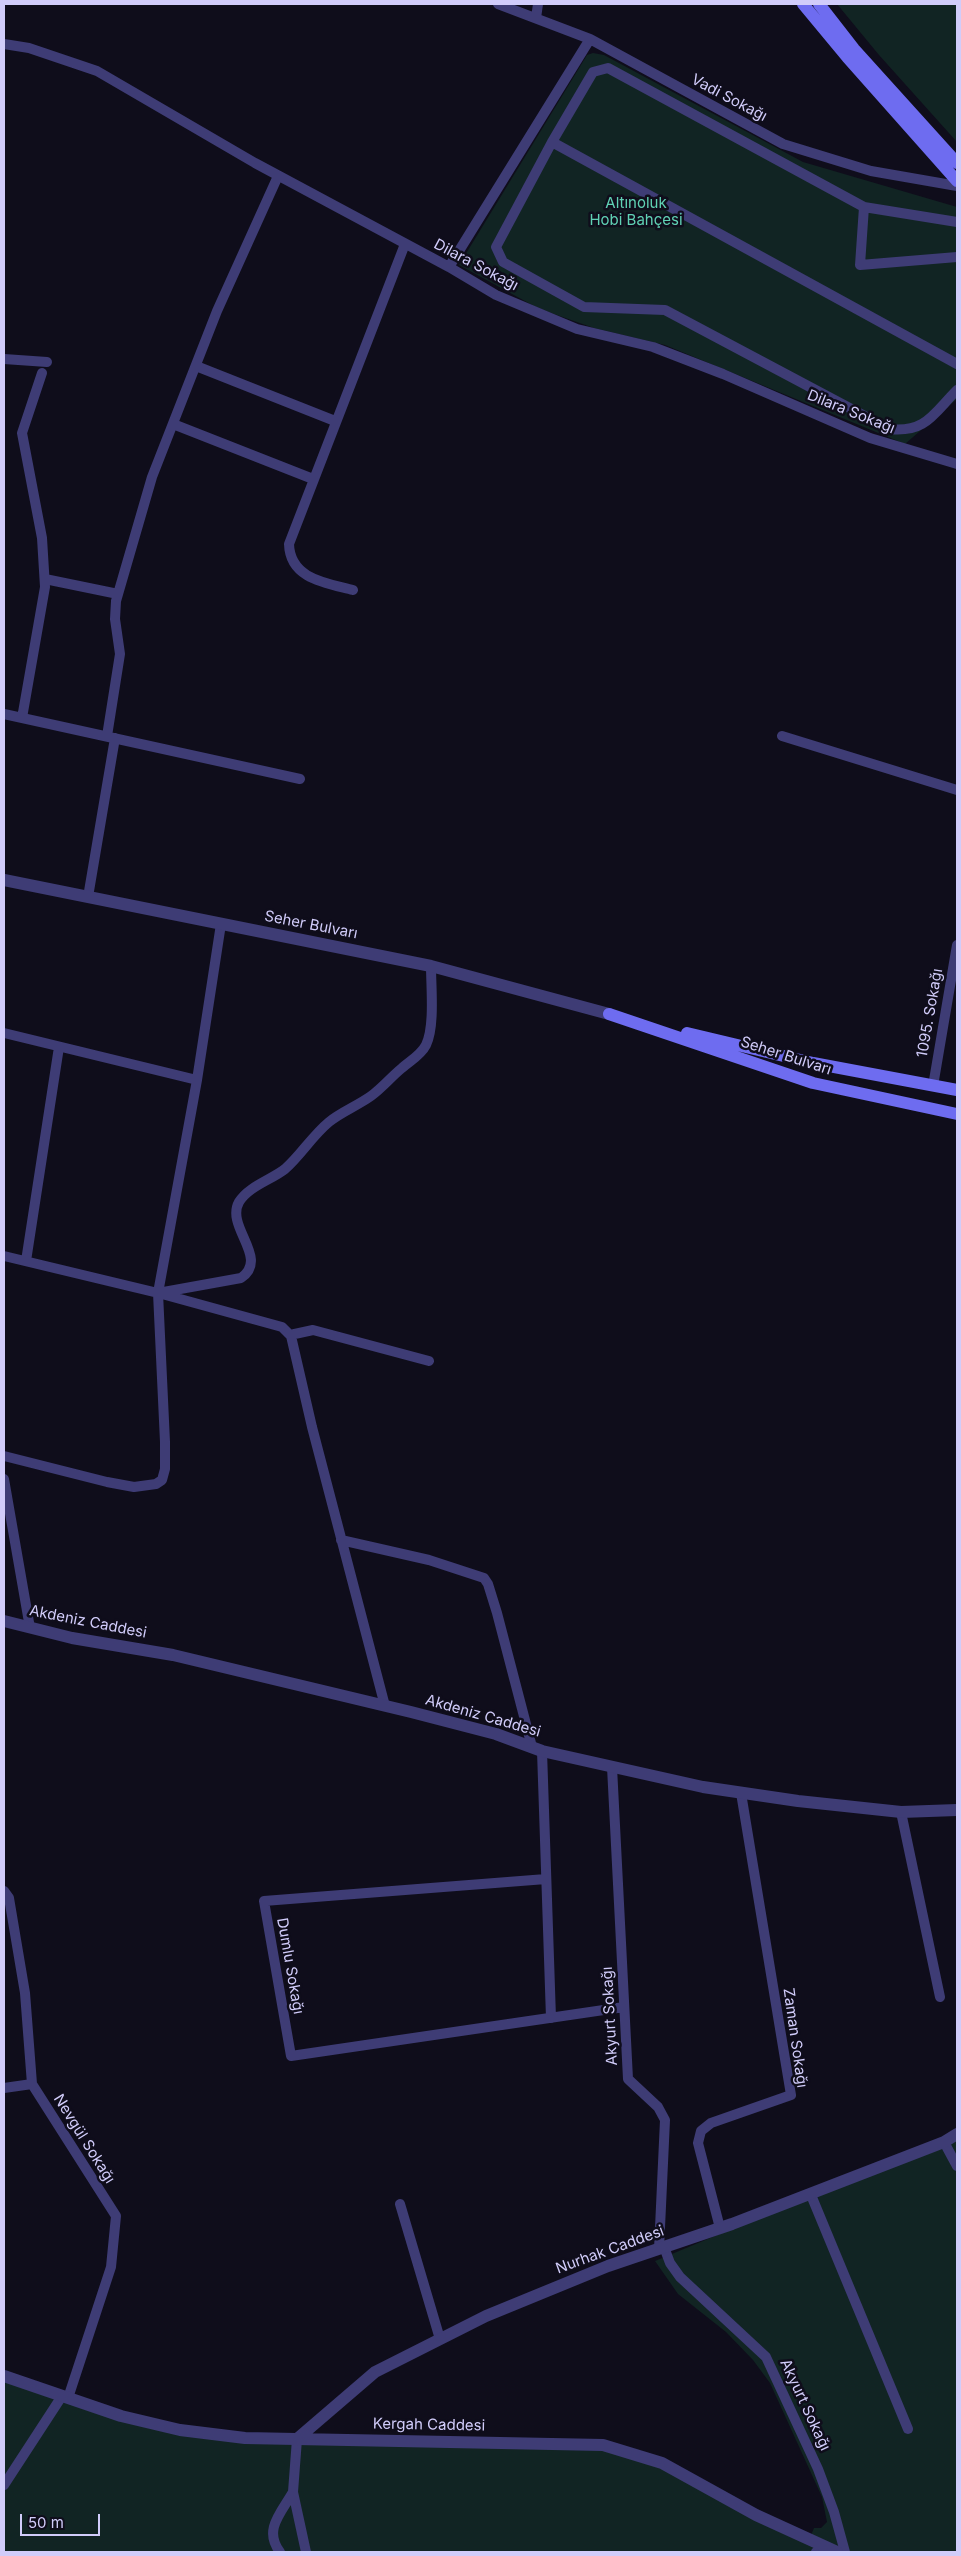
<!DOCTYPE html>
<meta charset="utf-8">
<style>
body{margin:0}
#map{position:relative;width:961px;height:2556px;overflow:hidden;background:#0f0d1b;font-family:Inter,sans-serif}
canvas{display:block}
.frame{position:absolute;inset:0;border:5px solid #d1ccfa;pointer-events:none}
.scale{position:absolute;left:20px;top:2514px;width:80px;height:22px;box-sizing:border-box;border:2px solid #d1ccfa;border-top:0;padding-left:6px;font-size:15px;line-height:18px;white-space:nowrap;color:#d1ccfa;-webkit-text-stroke:4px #0f0d1b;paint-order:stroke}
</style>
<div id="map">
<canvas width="961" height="2556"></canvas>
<div class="frame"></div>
<div class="scale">50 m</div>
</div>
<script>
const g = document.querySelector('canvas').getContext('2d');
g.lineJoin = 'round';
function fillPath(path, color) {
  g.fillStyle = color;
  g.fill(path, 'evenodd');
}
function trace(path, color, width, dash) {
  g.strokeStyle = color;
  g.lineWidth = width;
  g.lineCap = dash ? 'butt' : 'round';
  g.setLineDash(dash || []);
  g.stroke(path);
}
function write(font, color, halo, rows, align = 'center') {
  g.font = font + ' Inter,sans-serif';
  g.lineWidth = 5;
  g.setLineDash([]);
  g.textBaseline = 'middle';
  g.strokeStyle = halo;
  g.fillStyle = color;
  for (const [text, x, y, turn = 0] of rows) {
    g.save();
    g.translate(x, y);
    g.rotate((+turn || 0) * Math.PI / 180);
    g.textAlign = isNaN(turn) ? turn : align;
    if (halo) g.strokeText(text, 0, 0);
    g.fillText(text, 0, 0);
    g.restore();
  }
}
fillPath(new Path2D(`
 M837 4H957V142L879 55Z
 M593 53 604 55 803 162 957 207V399L905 444 665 345 594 328 554 314 534 306 459 265 587 55Z
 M957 2135V2552H4V2374L182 2430 620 2448 809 2540 814 2528H821L827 2522 822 2497 770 2383 753 2360 726 2332 678 2294 655 2261Z`), '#112423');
trace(new Path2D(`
 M498 4 590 39 783 144 871 171 957 186
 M536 18 538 4
 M4 44 29 48 97 71 255 163 449 267 496 295 577 329 653 347 723 374 870 438 957 464
 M552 142 957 364
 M864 207 860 265 957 257
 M957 222 864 207 608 68 593 72 552 142 496 247 503 262 584 307 665 310 889 429C926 433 933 414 957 390
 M449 267 590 39
 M4 359 47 362
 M196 366 335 421
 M173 424 313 479
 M45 579 118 594
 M353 590C326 583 290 579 289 544L405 244
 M4 714 300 779
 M22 718 45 587 42 538 22 433 42 373
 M107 736 120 654 115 619 116 601 152 477 217 311 278 176
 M782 736 957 790
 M88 897 115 738
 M4 1033 197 1080
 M933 1086 957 945
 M4 1256 158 1293 241 1278C270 1258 225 1227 239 1202 249 1186 271 1180 285 1169 301 1155 312 1136 329 1122 341 1112 357 1106 371 1096 382 1088 391 1077 402 1068 410 1061 421 1055 426 1045 435 1027 431 987 431 966
 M26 1261 59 1047
 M162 1294 282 1327 291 1336 312 1427 385 1706
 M290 1335 313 1330 429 1361
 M4 1456 107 1482 134 1487 156 1484 162 1480 165 1469V1442L158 1293 197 1080 221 924
 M4 1479 30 1628
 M341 1540 429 1560 484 1578 488 1584 497 1613 532 1747
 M542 1751 551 2018
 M612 1767 628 2079 658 2107 665 2120 659 2249
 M901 1812 940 1997
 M546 1879 264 1901 291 2056 624 2007
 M4 1891 9 1898 25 1993 32 2084 116 2216 111 2267 68 2398
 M4 2088 32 2084
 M944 2142 957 2166
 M811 2195 908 2429
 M400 2204 440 2339
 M720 2228 698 2143 701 2131 711 2123 791 2095 741 1793
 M664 2247 670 2263 680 2277 766 2357 818 2469 834 2512 845 2552
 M297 2439 293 2492 306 2552
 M4 2485 62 2396
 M280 2552C263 2530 281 2513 293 2492
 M816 2552 828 2548`), '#3e3c75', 10);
trace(new Path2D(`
 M4 880 431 966 609 1014
 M4 1621 72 1638 173 1655 411 1712 496 1734 542 1751 703 1787 798 1801 901 1812 957 1810
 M4 2376 121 2416 180 2430 245 2438 603 2445 662 2463 756 2515 837 2552
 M297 2439 375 2372 486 2316 608 2266 732 2224 944 2142 957 2134`), '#3e3c75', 12);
trace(new Path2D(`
 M803 4 847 57 957 181
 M819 4 854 49 957 163
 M609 1014 813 1083 957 1114
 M687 1033 813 1063 957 1090`), '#6e6cf0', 12);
write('15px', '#d1ccfa', '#0f0d1b', [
 ["Vadi Sokağı",729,98,28],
 ["Dilara Sokağı",476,265,28],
 ["Dilara Sokağı",851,412,22],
 ["Seher Bulvarı",311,925,11],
 ["1095. Sokağı",930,1013,-80],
 ["Seher Bulvarı",786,1056,18],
 ["Akdeniz Caddesi",88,1622,11],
 ["Akdeniz Caddesi",483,1716,16],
 ["Dumlu Sokağı",290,1966,80],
 ["Akyurt Sokağı",610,2016,-93],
 ["Zaman Sokağı",795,2038,82],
 ["Nevgül Sokağı",84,2139,58],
 ["Nurhak Caddesi",610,2250,-20],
 ["Akyurt Sokağı",805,2405,65],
 ["Kergah Caddesi",429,2425,1]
]);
write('15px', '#60d1b4', '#0f0d1b', [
 ["Altınoluk",636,203],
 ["Hobi Bahçesi",636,220]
]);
</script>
